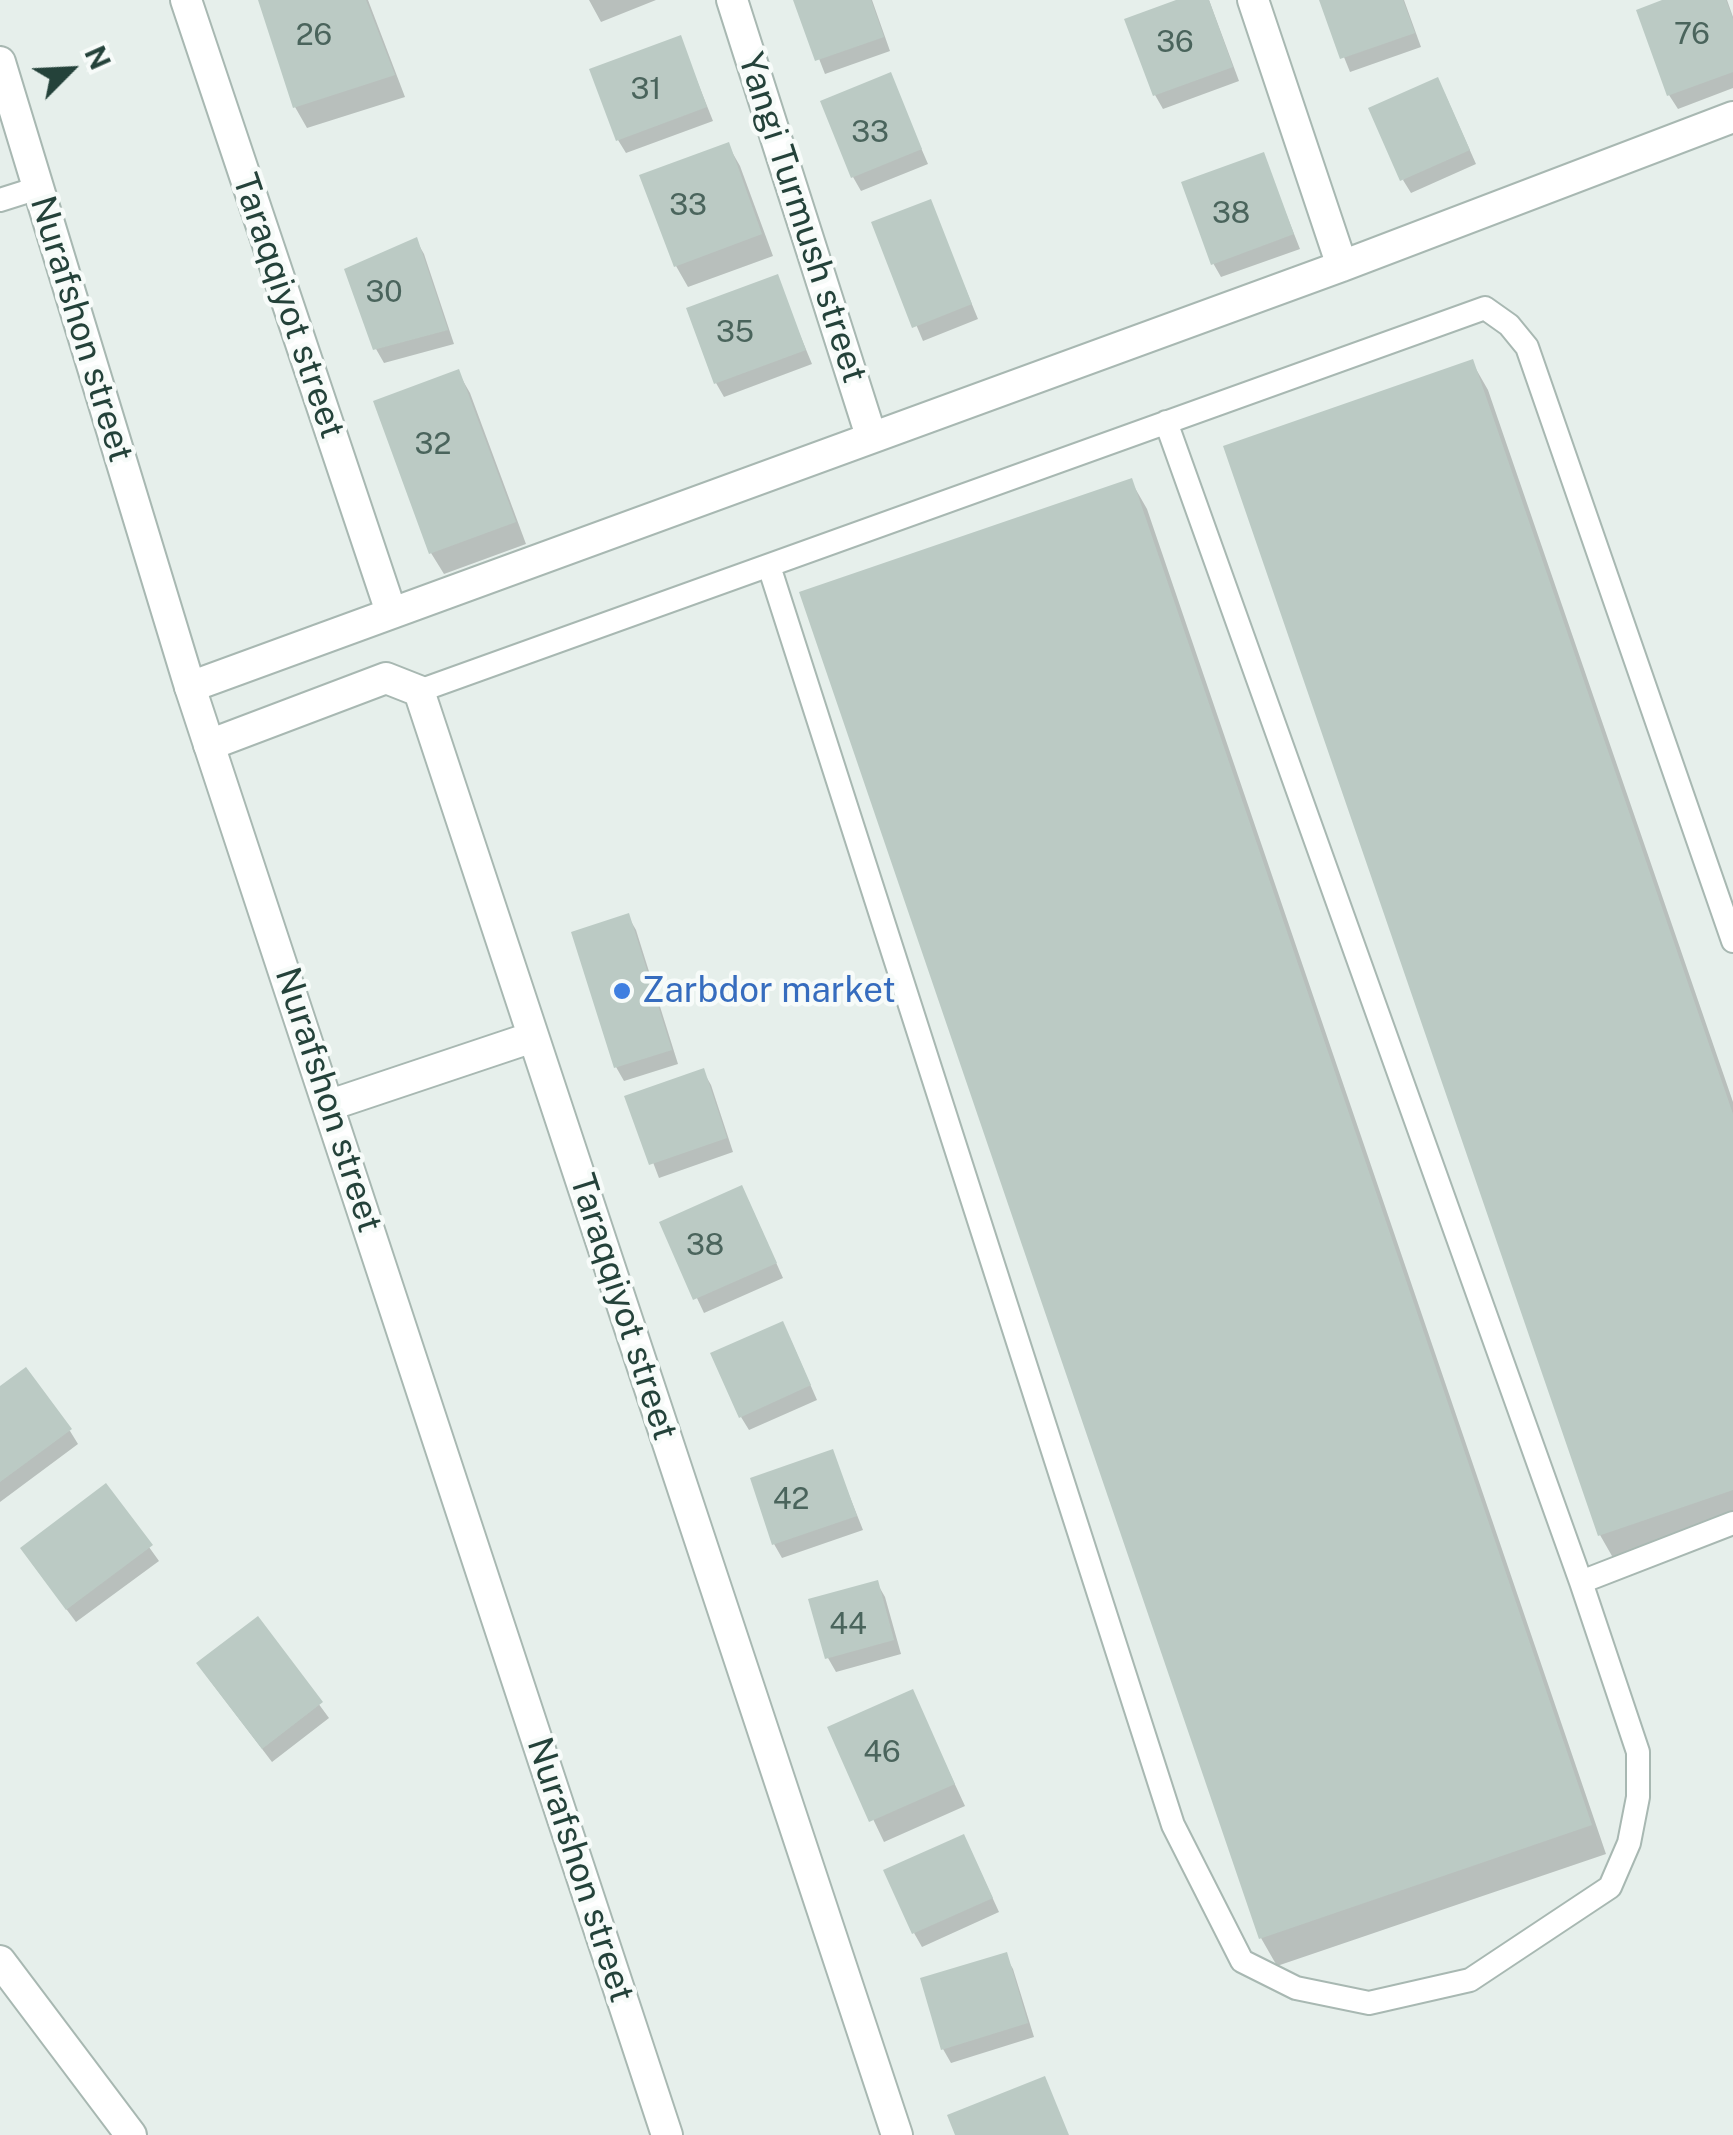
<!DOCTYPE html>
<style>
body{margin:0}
#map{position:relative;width:1733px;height:2135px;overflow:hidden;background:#e6efeb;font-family:"Public Sans",sans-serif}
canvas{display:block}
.north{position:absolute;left:20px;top:20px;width:100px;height:100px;-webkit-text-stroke:8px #f7fbf9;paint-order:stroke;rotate:66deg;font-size:28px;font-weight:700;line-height:40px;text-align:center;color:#24423a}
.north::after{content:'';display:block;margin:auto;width:35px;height:45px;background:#24423a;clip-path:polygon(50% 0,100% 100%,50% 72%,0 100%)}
</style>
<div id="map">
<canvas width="1733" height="2135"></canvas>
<div class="north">N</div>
</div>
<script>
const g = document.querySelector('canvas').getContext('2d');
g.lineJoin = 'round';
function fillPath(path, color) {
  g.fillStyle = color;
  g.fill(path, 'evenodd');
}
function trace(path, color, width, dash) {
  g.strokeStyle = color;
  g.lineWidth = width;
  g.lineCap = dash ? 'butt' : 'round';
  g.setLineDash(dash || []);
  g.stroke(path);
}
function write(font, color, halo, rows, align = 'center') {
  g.font = font + ' "Public Sans",sans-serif';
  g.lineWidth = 9;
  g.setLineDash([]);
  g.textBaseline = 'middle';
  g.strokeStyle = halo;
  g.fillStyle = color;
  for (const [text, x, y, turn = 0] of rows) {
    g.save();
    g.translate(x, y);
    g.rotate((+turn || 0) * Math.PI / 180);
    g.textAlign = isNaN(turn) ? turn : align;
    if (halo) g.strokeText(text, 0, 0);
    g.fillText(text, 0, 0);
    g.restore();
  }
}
fillPath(new Path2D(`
 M263 0H368L405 97 307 128 295 107Z
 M589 0H656L601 22Z
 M796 0H872L890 51 825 74Z
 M1183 0H1209L1239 81 1163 109 1155 95Z
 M1321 0H1404L1421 47 1350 72Z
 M1669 0H1727L1733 17V88L1678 109 1669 95Z
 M680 38 713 121 626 153 618 140Z
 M890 76 928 164 861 191 853 177Z
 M1445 94 1476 164 1411 193 1403 180Z
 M728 145 740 166 773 256 688 287 676 266Z
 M1263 155 1300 249 1221 277 1213 263Z
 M930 202 978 319 923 341 874 224Z
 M416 240 424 254 454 344 384 363 376 349Z
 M776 277 812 364 724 397 716 383Z
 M1472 362 1488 390 1733 1102V1523L1616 1563 1600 1535Z
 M458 372 470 393 526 544 444 574 431 553Z
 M1131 481 1147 509 1606 1854 1277 1966 1261 1938Z
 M628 916 636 930 678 1064 624 1081 616 1067Z
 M703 1071 711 1085 733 1152 659 1178 628 1097Z
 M749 1202 783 1278 704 1313 662 1224Z
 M790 1338 817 1400 749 1430 741 1417Z
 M0 1389 70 1431 78 1444 0 1502Z
 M832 1452 863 1530 782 1558 774 1544 753 1480Z
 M106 1487 159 1561 76 1622 31 1562Z
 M877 1583 885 1597 901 1654 836 1672 828 1658 812 1601Z
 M257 1620 329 1718 272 1762 208 1678Z
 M912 1692 965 1806 884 1842 830 1729Z
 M971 1851 999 1912 922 1947 914 1933Z
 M1005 1955 1013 1969 1034 2037 951 2063 943 2049Z`), '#0003');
fillPath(new Path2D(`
 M258 0H366L395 75 293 108Z
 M793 0H871L884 37 815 61Z
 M1176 0H1209L1233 67 1153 96 1124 19Z
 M1319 0H1403L1415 33 1340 59Z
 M1662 0H1726L1733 19V72L1667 96 1636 10Z
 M681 35 707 107 616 141 589 69Z
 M891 72 922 149 851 178 820 101Z
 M1438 77 1470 150 1400 181 1368 108Z
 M729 142 762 234 674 267 639 175Z
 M1264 152 1294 234 1211 265 1181 182Z
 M931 199 972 304 912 328 871 222Z
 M417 237 448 330 373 350 344 269Z
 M778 274 806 350 714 384 686 308Z
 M1473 359 1733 1114V1490L1598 1536 1223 446Z
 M459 369 516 522 429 554 373 401Z
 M1132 478 1592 1825 1259 1939 799 592Z
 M629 913 672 1050 614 1068 571 932Z
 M704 1068 727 1138 649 1165 624 1096Z
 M742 1185 777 1263 693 1300 659 1222Z
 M783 1321 811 1385 739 1418 710 1353Z
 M26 1367 72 1429 0 1482V1386Z
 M833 1449 857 1516 772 1545 750 1478Z
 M106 1483 153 1545 66 1610 20 1548Z
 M878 1580 894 1640 825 1659 808 1599Z
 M258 1616 323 1702 262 1749 196 1663Z
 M913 1689 955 1784 869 1822 827 1727Z
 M964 1834 993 1898 912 1934 883 1870Z
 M1007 1952 1028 2023 941 2050 920 1978Z
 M1045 2076 1069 2135H955L947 2115Z`), '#bbcac4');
const service = new Path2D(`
 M0 200 38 188
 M1166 422 1581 1582
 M769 566 1173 1825 1242 1961 1296 1988 1369 2003 1470 1980 1610 1887 1629 1843 1638 1797V1752L1581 1582 1733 1523
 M419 691 1485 308 1509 325 1527 347 1733 941`);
const minor = new Path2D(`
 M186 0 391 612
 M732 0 871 436
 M1253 0 1342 266
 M190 687 1342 266 1733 117
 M209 745 386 678 419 691 897 2135
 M330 1105 533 1037
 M0 1961 131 2135`);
const tertiary = new Path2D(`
 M0 62 190 687 667 2135`);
trace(service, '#a8b8b2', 26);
trace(minor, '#a8b8b2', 34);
trace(tertiary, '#a8b8b2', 34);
trace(service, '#fff', 22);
trace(minor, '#fff', 30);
trace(tertiary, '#fff', 30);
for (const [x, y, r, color] of [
 [622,991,10,"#3f7fe0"]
]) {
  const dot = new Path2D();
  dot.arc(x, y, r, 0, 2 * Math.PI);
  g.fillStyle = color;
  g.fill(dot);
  trace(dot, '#f7fbf9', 4);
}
write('30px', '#4a645c', null, [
 ["76",1692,35],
 ["26",314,36],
 ["36",1175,43],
 ["31",646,90],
 ["33",870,133],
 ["33",688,206],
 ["38",1231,214],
 ["30",384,293],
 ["35",735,333],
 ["32",433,445],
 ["38",705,1246],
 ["42",791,1500],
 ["44",848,1625],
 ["46",882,1753]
]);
write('35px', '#24423a', '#f7fbf9', [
 ["Yangi Turmush street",802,218,72],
 ["Taraqqiyot street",288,306,71],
 ["Nurafshon street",81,329,73],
 ["Nurafshon street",328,1100,72],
 ["Taraqqiyot street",623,1307,72],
 ["Nurafshon street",580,1870,72]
]);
write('35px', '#366cbe', '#f7fbf9', [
 ["Zarbdor market",642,991]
], 'left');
</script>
